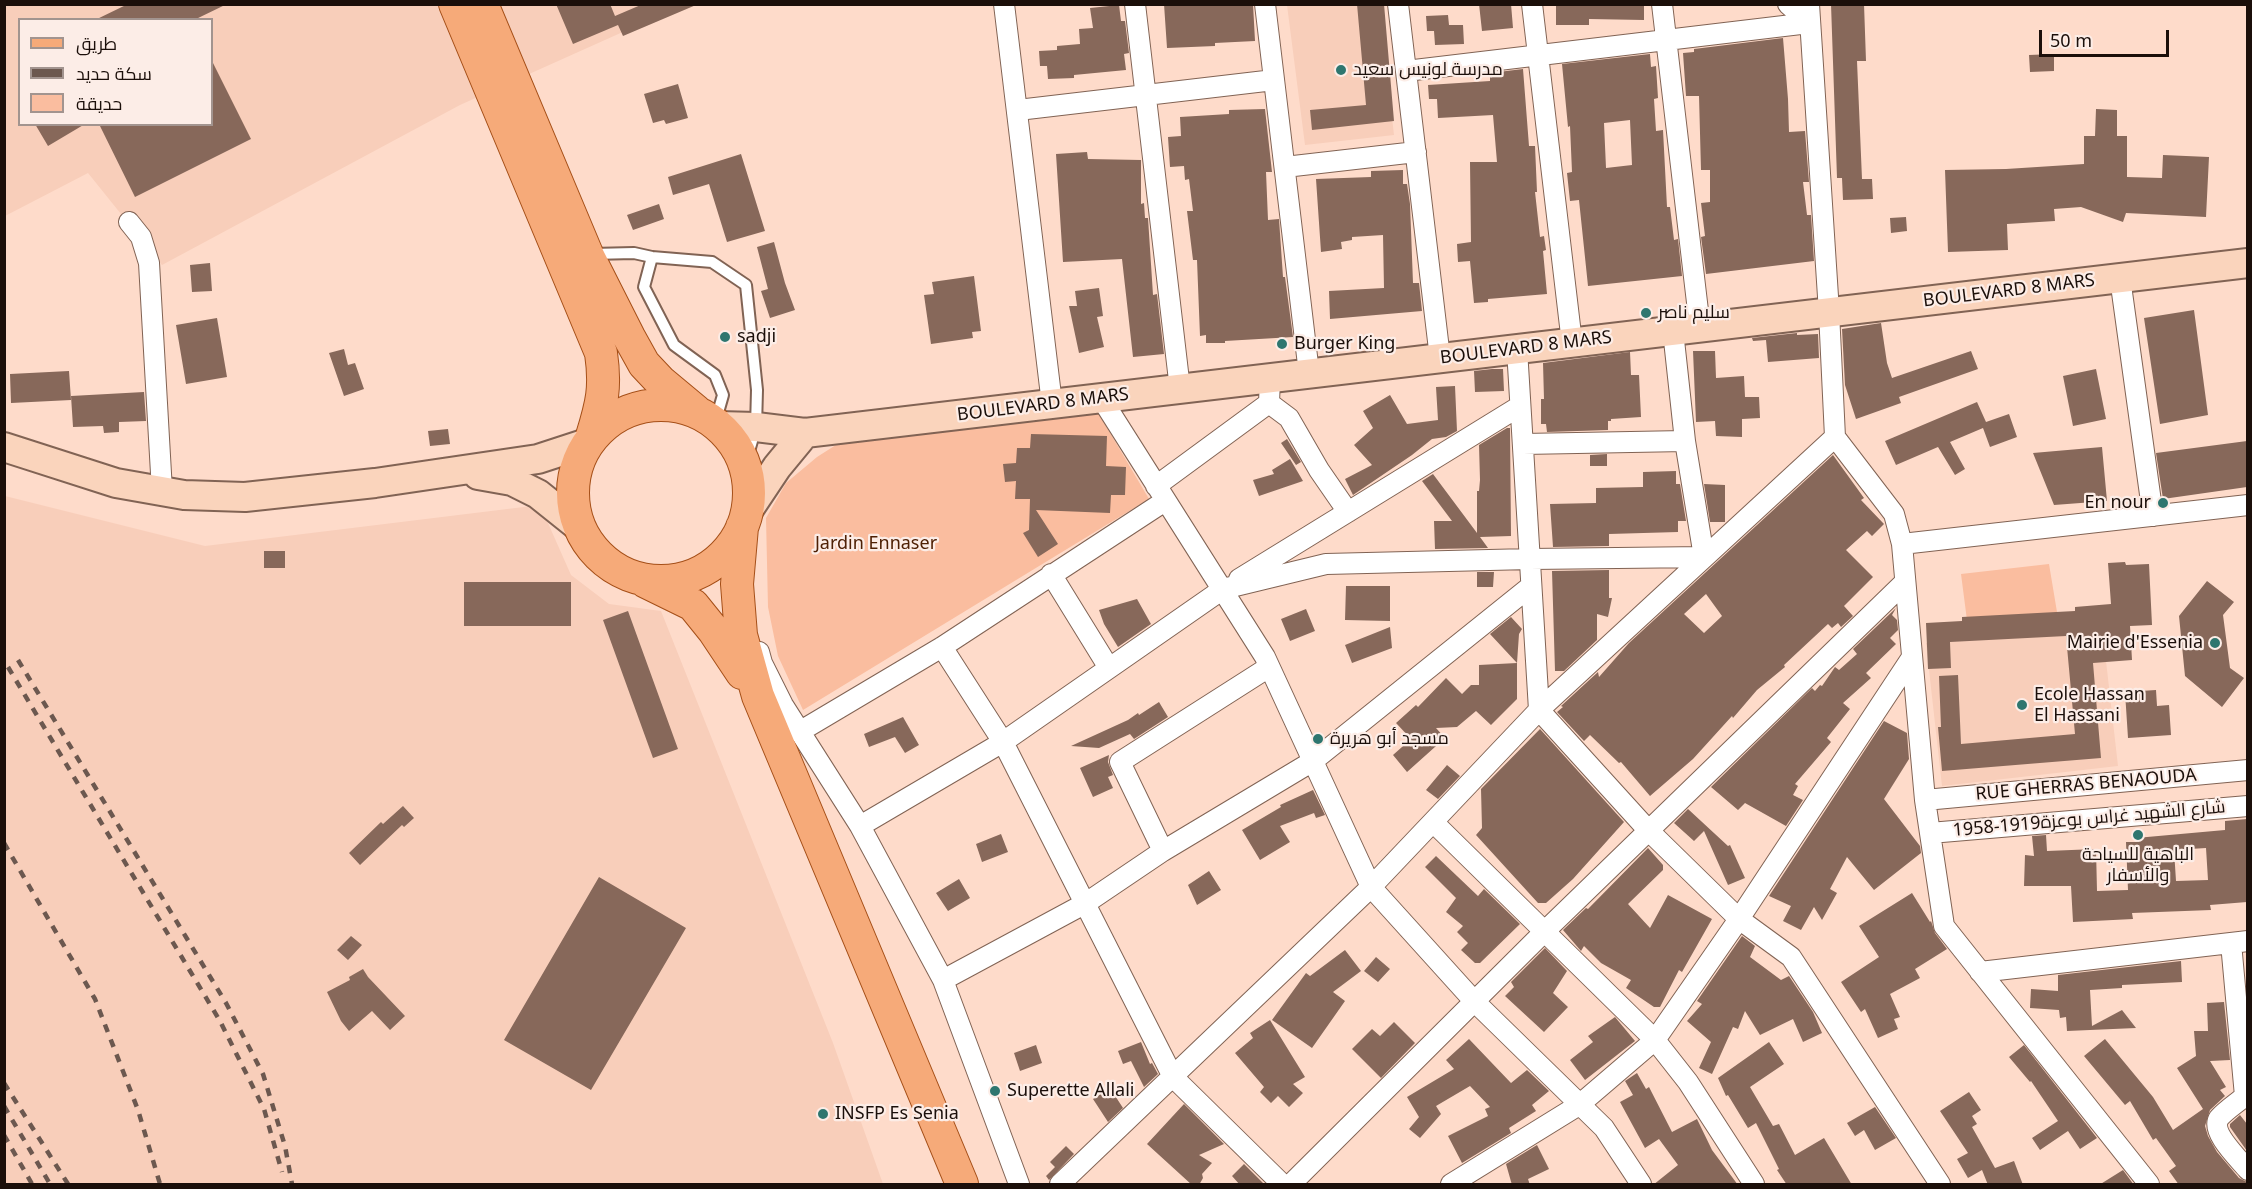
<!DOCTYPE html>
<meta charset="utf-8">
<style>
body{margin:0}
#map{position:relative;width:2252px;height:1189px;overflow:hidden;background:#fedbca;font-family:"Noto Sans",Cairo,sans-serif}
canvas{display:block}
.frame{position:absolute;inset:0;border:6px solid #1b0f0a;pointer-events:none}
.legend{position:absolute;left:18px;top:18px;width:195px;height:108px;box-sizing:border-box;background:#fcede7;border:2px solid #a2948f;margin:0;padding:8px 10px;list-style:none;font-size:18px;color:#1b0f0a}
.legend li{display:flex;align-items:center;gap:12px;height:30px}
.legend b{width:30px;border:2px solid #a2948f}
.scale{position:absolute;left:2039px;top:30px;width:130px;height:27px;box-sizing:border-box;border:3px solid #1b0f0a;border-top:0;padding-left:8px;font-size:18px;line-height:21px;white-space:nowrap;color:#1b0f0a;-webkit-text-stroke:4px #fcede7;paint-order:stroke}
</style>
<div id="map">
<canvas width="2252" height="1189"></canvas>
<div class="frame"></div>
<ul class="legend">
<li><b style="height:8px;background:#f6aa79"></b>طريق</li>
<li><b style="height:8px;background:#6c584f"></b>سكة حديد</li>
<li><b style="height:16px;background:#fabd9f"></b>حديقة</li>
</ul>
<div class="scale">50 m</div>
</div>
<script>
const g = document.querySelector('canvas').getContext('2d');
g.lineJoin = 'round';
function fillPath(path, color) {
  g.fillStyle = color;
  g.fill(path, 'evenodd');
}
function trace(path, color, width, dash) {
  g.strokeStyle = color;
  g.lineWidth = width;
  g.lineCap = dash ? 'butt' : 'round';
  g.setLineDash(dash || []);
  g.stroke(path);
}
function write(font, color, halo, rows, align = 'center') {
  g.font = font + ' "Noto Sans",Cairo,sans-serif';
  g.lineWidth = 4.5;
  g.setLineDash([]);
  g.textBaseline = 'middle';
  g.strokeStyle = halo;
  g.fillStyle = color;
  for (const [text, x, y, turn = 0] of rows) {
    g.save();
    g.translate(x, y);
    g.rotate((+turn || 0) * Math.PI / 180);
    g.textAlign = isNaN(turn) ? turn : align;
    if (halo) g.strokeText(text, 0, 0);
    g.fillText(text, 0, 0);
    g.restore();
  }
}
fillPath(new Path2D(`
 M5 5H683L460 105 162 265 88 173 5 216ZM20 20H212V124H20Z
 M1287 5H1379L1394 135 1305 145Z
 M5 496 205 546 540 505 571 575 609 604 661 611 833 1043 883 1184H5Z
 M2102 626 2118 766 1942 786 1926 643Z`), '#f8ceba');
fillPath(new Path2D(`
 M1096 409 1149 499 803 710 778 656 768 607 766 518 786 483 817 457 839 443Z
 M2049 564 2058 618 1968 628 1961 574Z`), '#fabd9f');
fillPath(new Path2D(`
 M128 4H227L194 20H95Z
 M556 4H610L615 16 643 4 696 5 623 36 618 25 573 44Z
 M1164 4H1253L1255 41 1215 43V46L1167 48Z
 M1357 4H1384L1394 121 1312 130 1310 110 1366 105Z
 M1479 4H1511L1513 28 1482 31Z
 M1556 4H1644V20L1589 19V25H1556Z
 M1831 4H1864L1866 61H1857L1862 179H1872L1873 199 1843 200 1842 178H1837Z
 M1119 5 1121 21H1125L1129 53 1124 54 1126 70 1074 75V78L1048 79 1047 66H1040L1039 51 1057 50V46L1080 44 1079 29 1093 28 1090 8Z
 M1448 15 1449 25H1463L1464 44 1435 45 1434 31H1427L1426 16Z
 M1783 38 1788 99 1789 132 1805 131 1809 182H1803L1807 215H1811L1814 261 1706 274 1701 237 1705 236 1701 203 1710 202V170H1701L1699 96H1686L1683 53 1694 52V49Z
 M1650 54 1651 67 1656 66 1658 98 1654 99 1656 131 1663 130 1667 207H1670L1674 240 1678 239 1682 276 1588 286 1579 200 1570 201 1567 173 1572 172 1570 126 1568 127 1562 64ZM1630 120 1632 165 1606 168 1604 123Z
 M2054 54V71L2030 72 2029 55Z
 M212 61 251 139 135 197 99 124H212Z
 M1523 69 1529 146H1535L1537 192H1535L1540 237 1544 236 1546 250 1543 251 1547 294 1488 299V302L1474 303 1470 261 1458 262 1457 244 1471 242 1470 162H1497L1493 115 1438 118 1437 99H1429L1428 85 1490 81V73Z
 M678 84 688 118 666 124 664 120 653 123 644 94Z
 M1265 109 1272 172H1266L1268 220 1279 219 1283 277H1285L1293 337 1225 341V343H1206V335L1200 336 1197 260H1193L1187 211H1193L1189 179 1185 180 1184 166 1170 167 1168 137 1181 136 1180 117 1229 114V110Z
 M2096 109 2117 110V136H2127V177L2162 178 2163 155 2209 157 2206 217 2126 213 2123 222 2081 207 2054 209 2055 221 2007 224 2008 250 1948 252 1945 170 2006 169 2084 164V136H2095Z
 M35 124H85L48 146Z
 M1087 152 1088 159 1141 160V204L1144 203 1145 218H1148L1153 295 1157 294 1164 354 1133 357 1122 259 1063 262 1056 154Z
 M741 154 765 231 727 242 709 184 673 195 668 177Z
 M1403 170V184H1407L1410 204 1413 283H1419L1422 311 1330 319 1329 291 1384 288 1383 235 1352 237V240L1341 242 1342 249 1321 252 1316 179 1371 177V171Z
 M659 204 664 219 633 230 627 215Z
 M1906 217 1907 231 1891 233 1890 218Z
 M774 242 785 283 795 310 770 318 761 291 768 289 757 247Z
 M210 263 212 291 192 292 190 265Z
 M974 276 981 331 972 332 973 338 931 344 924 295 934 294 932 282Z
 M1099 288 1103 316 1097 317 1104 347 1079 353 1069 306H1077L1075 291Z
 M2194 310 2208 415 2160 424 2144 318Z
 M217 318 227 377 186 384 176 325Z
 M1881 323 1887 363 1892 378 1971 351 1978 369 1899 397 1901 403 1856 419 1845 385 1842 329Z
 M1797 333V335L1818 334 1819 358 1768 362 1766 340 1753 341 1752 338Z
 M344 349 348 365 355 363 364 389 344 396 329 353Z
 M1693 351H1715L1716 378 1744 376 1745 397H1759L1760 418 1742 419V437L1716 436 1715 421 1696 422Z
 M1630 352 1631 375H1639L1641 417 1611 419V421H1608V430L1547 432 1546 424H1541V399H1544L1543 363Z
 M1492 369H1503L1504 391 1475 392 1474 371Z
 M2096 369 2106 419 2073 426 2063 376Z
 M69 371 71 400 11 403 10 374Z
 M1455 386 1457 431 1446 437 1432 439 1412 455 1353 495 1345 479 1372 465 1354 445 1373 428 1363 411 1390 395 1407 424 1438 420 1436 387Z
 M144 392 146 421 119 422V432L104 433 103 426 73 427 71 396Z
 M1977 402 1986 422 2009 414 2017 437 1990 447 1983 428 1950 442 1965 469 1955 475 1938 447 1896 465 1885 441Z
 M1507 428H1510L1511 536 1480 537 1488 548 1435 549 1434 521H1452L1422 481 1433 474 1477 533V491H1479L1480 480 1479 445Z
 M448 429 450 444 430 446 428 431Z
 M1031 434 1107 436 1106 466 1126 467 1125 495H1111L1110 513 1036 510 1058 544 1038 557 1023 533 1029 530 1030 499H1015L1016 481 1005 482 1003 464 1016 463 1017 448H1030Z
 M1287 439 1301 462 1296 465 1281 443Z
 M2247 441V487L2163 499 2156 453Z
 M2102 447 2107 501 2054 505 2033 453Z
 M1607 454V466H1590V455Z
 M1833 455 1864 498 1861 500 1884 524 1872 536 1867 531 1846 550 1873 577 1844 606 1853 616 1841 627 1838 623 1832 628 1828 624 1784 665 1785 667 1757 690 1733 718 1732 716 1693 759 1650 796 1621 762 1619 763 1590 735 1584 741 1557 712 1563 707 1561 706 1598 672 1599 677 1629 643ZM1706 594 1722 616 1704 633 1684 614Z
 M1290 459 1303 481 1259 496 1253 480 1274 474 1272 470Z
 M1676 471V484H1680L1686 521H1678V532L1609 534V546L1553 547 1550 504 1596 503V488L1643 487V472Z
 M1704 484 1725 485V522H1710Z
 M264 551H285V568H264Z
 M2125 562 2126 565 2149 564 2152 625 2130 626 2132 660 2093 663 2101 758 1942 771 1938 727H1941L1939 676 1958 675 1961 744 2075 734 2066 636 1950 642 1951 668 1928 669 1926 623 1962 621V617L2075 611V607L2111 604 2108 563Z
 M1609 570V598H1612L1608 617 1597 614V640L1564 671H1555L1552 571Z
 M1477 572H1494L1493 587H1477Z
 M2207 581 2234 602 2223 615 2230 668 2244 678 2222 707 2185 676 2179 616Z
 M464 582H571V626H464Z
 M1346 586H1390V621L1345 620Z
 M1137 599 1151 624 1118 647 1104 624 1099 610Z
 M1896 608 1892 615 1897 620 1898 630 1890 638 1896 644 1866 673 1871 678 1843 703 1850 709 1827 738 1831 742 1795 784 1798 786 1793 795 1803 800 1786 826 1745 803 1738 810 1711 787 1812 688 1815 691 1820 685 1822 686 1835 667 1839 670 1857 654 1853 649Z
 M1306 609 1315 631 1290 641 1281 619Z
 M628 611 678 749 653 758 603 620Z
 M1511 617 1522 629 1519 634 1517 663 1490 634Z
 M1390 627 1392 648 1352 663 1345 645Z
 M1517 663V699L1491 725 1476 711 1457 727 1436 728 1445 738 1407 772 1393 755 1411 739 1396 723 1416 705 1418 707 1446 678 1462 694 1471 685H1479V665Z
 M2156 690 2157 706 2169 705 2171 735 2128 738 2125 692Z
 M1159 702 1168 717 1134 739 1130 734 1099 748 1071 746 1128 720 1138 713 1139 715Z
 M903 717 919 745 905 753 895 737 869 747 864 734Z
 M1884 721 1907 733 1909 759 1884 799 1920 846 1921 853 1874 890 1847 857 1830 889 1837 893 1822 920 1814 907 1801 930 1783 921 1791 906 1769 896Z
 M1540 729 1624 822 1573 879 1546 903H1538L1476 835 1482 828 1481 789Z
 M1109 755 1108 762 1113 775 1108 777 1113 788 1093 797 1080 768Z
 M1447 765 1460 776 1438 799 1426 790Z
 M1313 790 1325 815 1316 818 1314 813 1280 826 1290 842 1260 860 1242 830 1281 807 1280 805Z
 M403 806 414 818 404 827 402 825 360 865 349 853 381 822 383 824Z
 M1688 809 1728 846 1730 845 1745 878 1728 885 1704 831 1694 841 1674 823Z
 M2247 819V902L2210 905 2211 910 2132 913 2133 919 2073 922 2071 886H2024L2025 855 2034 856 2032 836 2046 835 2047 851 2096 849 2097 891 2128 890 2126 842H2137L2136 838 2225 830V821ZM2206 848 2208 880 2176 881 2174 850Z
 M1001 834 1008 852 982 862 976 844Z
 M1648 848 1663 865V870L1628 904 1650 928 1668 895 1712 919 1682 972 1679 970 1660 1007H1654L1626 988 1631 980 1601 963 1584 946 1581 951 1563 930 1586 908 1588 909Z
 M1436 856 1478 896 1484 889 1520 924 1480 963H1475L1461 950 1468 943 1457 932 1463 926 1446 912 1456 898 1425 867Z
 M1209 871 1221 890 1197 905 1188 885Z
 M599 877 686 928 591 1090 504 1040Z
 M959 879 970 898 948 911 936 893Z
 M1912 893 1930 922 1931 921 1935 933 1947 949 1915 969 1920 978 1890 994 1900 1017 1894 1019 1898 1029 1878 1038 1865 1009 1861 1012 1841 982 1879 957 1859 926Z
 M351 936 362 945 348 960 337 950Z
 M1742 936 1755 946 1750 957 1781 980 1789 976 1813 1012 1822 1033 1803 1042 1793 1019 1760 1035 1745 1011 1738 1029 1733 1027 1712 1074 1699 1068 1711 1042 1687 1021 1702 1004 1697 1001Z
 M1545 948 1567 971 1553 993 1568 1007 1544 1032 1505 996 1514 987 1511 982Z
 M1345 950 1361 971 1333 992 1345 1001 1312 1048 1272 1020 1306 973 1310 976Z
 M1376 957 1390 969 1378 982 1364 971Z
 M2181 961 2182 982 2122 985V988L2090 990 2092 1026 2122 1010 2136 1028 2067 1031 2066 1017 2060 1018 2059 1010 2030 1008 2031 989 2058 991V975Z
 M363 969 368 977 405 1016 390 1030 372 1011 349 1031 341 1021 327 992 350 980 349 977Z
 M2224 1002 2230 1060 2210 1061 2226 1087 2220 1090 2225 1096 2210 1110 2205 1126 2208 1136 2217 1152 2239 1178 2247 1182V1185H2179L2169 1171 2176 1166 2156 1138 2153 1140 2130 1101 2125 1105 2084 1056 2105 1039 2153 1097 2173 1130 2203 1109 2177 1068 2196 1056 2194 1031H2208L2207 1003Z
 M1615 1017 1635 1041 1585 1080 1570 1060 1593 1042 1588 1036Z
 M1270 1020 1305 1077 1293 1084 1303 1093 1289 1107 1278 1096 1271 1103 1260 1092 1264 1087 1235 1053 1253 1038 1250 1033Z
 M1394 1022 1415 1043 1381 1078 1352 1049 1372 1029 1380 1036Z
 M1469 1039 1511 1083 1527 1070 1549 1091 1532 1105 1536 1111 1509 1128 1511 1133 1462 1163 1448 1136 1488 1116 1485 1109 1490 1107 1470 1086 1436 1106 1441 1114 1420 1138 1409 1129 1419 1117 1407 1097 1454 1069 1446 1060Z
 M1141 1042 1150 1064 1152 1063 1158 1074 1144 1087 1131 1061 1123 1064 1118 1051Z
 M1769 1042 1784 1064 1750 1087 1773 1126 1779 1124 1795 1155 1824 1138 1852 1185H1787L1777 1170 1779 1169 1756 1123 1748 1128 1728 1095 1726 1096 1718 1078Z
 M1036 1045 1042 1063 1020 1071 1014 1053Z
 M2024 1045 2097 1138 2080 1149 2068 1131 2040 1150 2032 1138 2058 1121 2031 1081 2030 1082 2009 1057Z
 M1637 1073 1646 1089 1649 1087 1672 1132 1697 1119 1712 1150 1738 1185H1653L1678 1165 1659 1139 1645 1148 1620 1102 1633 1095 1625 1081Z
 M1110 1088 1123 1108 1108 1122 1093 1099Z
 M1969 1092 1981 1110 1972 1116 1977 1124 1972 1127 1995 1168 2014 1161 2023 1185H1988L1982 1170 1968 1178 1957 1159 1968 1153 1940 1111Z
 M1184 1104 1224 1144 1199 1155 1212 1163 1202 1174 1203 1178 1199 1185H1192L1147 1144Z
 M1875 1107 1896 1138 1875 1150 1864 1130 1855 1136 1847 1123Z
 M2240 1115 2247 1124V1151L2230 1127V1124Z
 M1537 1145 1549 1169 1528 1179 1530 1185H1512L1506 1164Z
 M1066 1146 1074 1154 1049 1180 1046 1176 1055 1167 1050 1162Z
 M1244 1164 1265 1185H1240L1232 1176Z
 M2123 1170 2134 1185H2099Z`), '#87685a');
const lane = new Path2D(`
 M592 254 634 253 652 257 712 262 746 285 757 390 756 427 745 465
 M652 257 644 287 674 345 715 375 723 395 715 423`);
const street = new Path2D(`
 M1004 4 1052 404
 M1135 4 1180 389
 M1265 4 1309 373
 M1398 4 1440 358
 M1532 4 1572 343
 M1662 4 1700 328
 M1788 4 1809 23
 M1809 4 1829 312 1835 437 1894 514 1902 544 1925 800 1944 926 2149 1184
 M1406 71 1809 23
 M1018 110 1274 80
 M1285 167 1416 152
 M129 222 141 237 149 263 162 491
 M2120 278 2153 516
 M1517 349 1539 710 1648 830 1739 919 1791 957 1940 1184
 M1101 398 1265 657 1371 887 1474 1001 1604 1128 1641 1184
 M1269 403 1289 418 1319 470 1348 512
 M1523 444 1685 441
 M1156 486 1269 403 1270 378
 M1902 544 2248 505
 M1051 574 1109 668
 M1239 579 1520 406
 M942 647 1003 742 1173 1077 1282 1184
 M759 652 762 663 783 705 860 826 943 980 1019 1184
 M799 732 942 647 1165 501
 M1925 800 2248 770
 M1433 822 1655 1040 1688 1082 1754 1184
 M860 826 1003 742 1223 589 1326 564 1530 559 1704 557 1685 441 1673 331
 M1930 833 2248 806
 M1163 851 1120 762 1269 667
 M2231 943 2245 1096 2248 1094
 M1980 972 2248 941
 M943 980 1086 903 1163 851 1313 761 1531 586
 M2245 1096C2237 1103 2226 1110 2219 1118 2210 1132 2239 1159 2248 1170
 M1060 1184 1371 887 1539 710 1835 437
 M1291 1184 1544 932 1905 582
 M1451 1184 1579 1105 1655 1040 1739 919 1912 657`);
const secondary = new Path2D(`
 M719 426 756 427 805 433 2248 263
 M4 447 116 483 184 495 245 497 375 483 538 459 587 443
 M478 475 512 481 538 494 578 526
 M747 512 777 467 805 433`);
const primary = new Path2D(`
 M455 4 601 353C606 387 602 404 592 436
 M482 4 587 254 629 337 644 364 660 381 696 411
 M573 493a88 88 0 1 1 176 0a88 88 0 1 1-176 0Z
 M742 527 737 584 741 635 758 696 962 1184
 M646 582 693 605 714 631 742 673`);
trace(lane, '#816354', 14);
trace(street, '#816354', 22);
trace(secondary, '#816354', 32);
trace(primary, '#a54f18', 34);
trace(lane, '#fff', 10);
trace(street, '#fff', 20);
trace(secondary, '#fad4bc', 28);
trace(primary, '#f6aa79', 32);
trace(new Path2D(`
 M18 660 226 1003 263 1074 285 1146 292 1184
 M8 667 220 1021 264 1109 282 1172
 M4 843 95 999 138 1110 160 1184
 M4 1083 68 1184
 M4 1106 50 1184
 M4 1135 32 1184`), '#6c584f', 4.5, [8, 8]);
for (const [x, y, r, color] of [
 [1341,70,6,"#2e766f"],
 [1646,313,6,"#2e766f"],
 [725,337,6,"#2e766f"],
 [1282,344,6,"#2e766f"],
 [2163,503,6,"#2e766f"],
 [2215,643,6,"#2e766f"],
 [2022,705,6,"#2e766f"],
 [1318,739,6,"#2e766f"],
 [2138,835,6,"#2e766f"],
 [995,1091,6,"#2e766f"],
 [823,1114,6,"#2e766f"]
]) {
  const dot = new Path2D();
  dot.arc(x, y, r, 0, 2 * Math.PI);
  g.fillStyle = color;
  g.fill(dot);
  trace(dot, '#fcede7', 2);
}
write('18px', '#1b0f0a', '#fcede7', [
 ["مدرسة لونيس سعيد",1353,70],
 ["سليم ناصر",1658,313],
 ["sadji",737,337],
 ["Burger King",1294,344],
 ["En nour",2151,503,"right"],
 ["Mairie d'Essenia",2203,643,"right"],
 ["Ecole Hassan",2034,695],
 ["El Hassani",2034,716],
 ["مسجد أبو هريرة",1330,739],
 ["الباهية للسياحة",2138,855,"center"],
 ["والأسفار",2138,876,"center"],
 ["Superette Allali",1007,1091],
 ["INSFP Es Senia",835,1114]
], 'left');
write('18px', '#1b0f0a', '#fcede7', [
 ["BOULEVARD 8 MARS",2009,291,-7],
 ["BOULEVARD 8 MARS",1526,348,-7],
 ["BOULEVARD 8 MARS",1043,405,-7],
 ["RUE GHERRAS BENAOUDA",2086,785,-5],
 ["شارع الشهيد غراس بوعزة1919-1958",2089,819,-5]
]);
write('18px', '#4f2004', '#fcede7', [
 ["Jardin Ennaser",876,544]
]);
</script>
